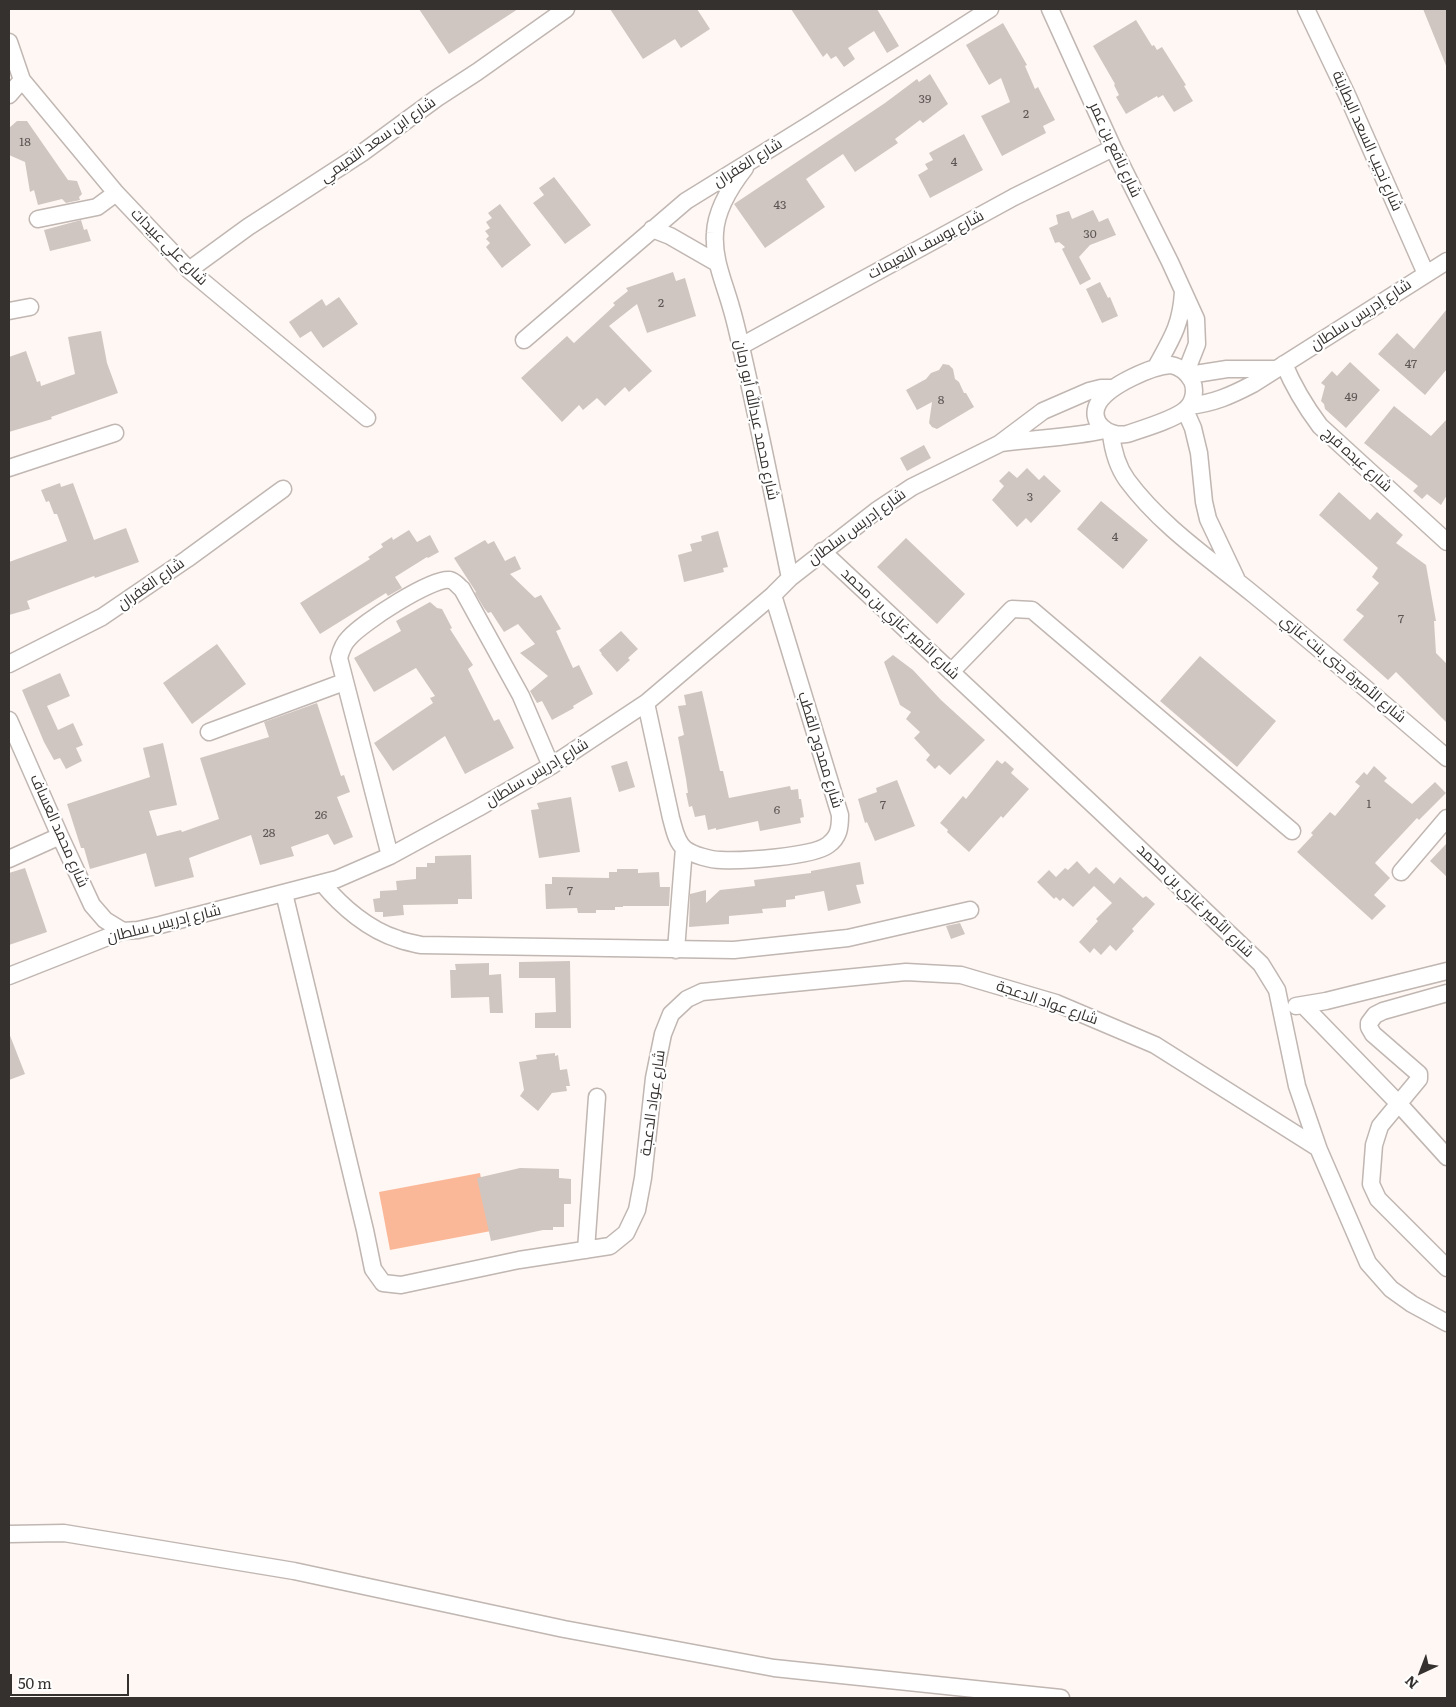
<!DOCTYPE html>
<meta charset="utf-8">
<style>
body{margin:0}
#map{position:relative;width:1456px;height:1707px;overflow:hidden;background:#fff7f3;font-family:Literata,serif}
canvas{display:block}
.frame{position:absolute;inset:0;border:10px solid #35312f;pointer-events:none}
.north{position:absolute;left:1396px;top:1647px;width:50px;height:50px;-webkit-text-stroke:4px #fff;paint-order:stroke;rotate:223deg;font-size:14px;font-weight:700;line-height:20px;text-align:center;color:#35312f}
.north::after{content:'';display:block;margin:auto;width:18px;height:22px;background:#35312f;clip-path:polygon(50% 0,100% 100%,50% 72%,0 100%)}
.scale{position:absolute;left:10px;top:1674px;width:119px;height:22px;box-sizing:border-box;border:2px solid #35312f;border-top:0;padding-left:6px;font-size:15px;line-height:18px;white-space:nowrap;color:#35312f;-webkit-text-stroke:4px #fff;paint-order:stroke}
</style>
<div id="map">
<canvas width="1456" height="1707"></canvas>
<div class="frame"></div>
<div class="north">N</div>
<div class="scale">50 m</div>
</div>
<script>
const g = document.querySelector('canvas').getContext('2d');
g.lineJoin = 'round';
function fillPath(path, color) {
  g.fillStyle = color;
  g.fill(path, 'evenodd');
}
function trace(path, color, width, dash) {
  g.strokeStyle = color;
  g.lineWidth = width;
  g.lineCap = dash ? 'butt' : 'round';
  g.setLineDash(dash || []);
  g.stroke(path);
}
function write(font, color, halo, rows, align = 'center') {
  g.font = font + ' Literata,Cairo,serif';
  g.lineWidth = 4.5;
  g.setLineDash([]);
  g.textBaseline = 'middle';
  g.strokeStyle = halo;
  g.fillStyle = color;
  for (const [text, x, y, turn = 0] of rows) {
    g.save();
    g.translate(x, y);
    g.rotate((+turn || 0) * Math.PI / 180);
    g.textAlign = isNaN(turn) ? turn : align;
    if (halo) g.strokeText(text, 0, 0);
    g.fillText(text, 0, 0);
    g.restore();
  }
}
fillPath(new Path2D(`
 M480 1173 491 1231 390 1250 379 1192Z`), '#fab898');
fillPath(new Path2D(`
 M419 9H518L449 54Z
 M610 9H697L710 29 681 48 675 39 643 59Z
 M791 9H877L899 46 887 53 874 31 848 48 855 59 844 67 836 56 831 59 827 53 823 57Z
 M1423 9H1447V68Z
 M1136 20 1152 46 1154 45 1157 50 1162 47 1186 85 1184 86 1193 101 1174 112 1163 95 1158 98 1157 96 1126 114 1116 97 1119 95 1114 85 1115 84 1093 46Z
 M1003 23 1027 65 1025 66 1035 89 1038 87 1055 120 1043 126 1046 133 1002 156 981 116 1010 102 1001 78 989 85 966 45Z
 M930 74 948 104 923 123 920 120 895 139 898 143 855 172 843 154 806 179 825 207 765 248 734 204 885 103 917 79 919 82Z
 M17 121H27L68 180 77 181 82 194 79 197 80 200 66 203 62 199 38 205 34 190 30 192 25 162 9 155V128Z
 M964 134 983 170 930 198 918 175 928 169 925 164 933 160 929 153Z
 M554 177 591 225 565 244 533 203 544 195 539 188Z
 M500 204 531 245 502 268 486 247 490 243 486 239 489 236 485 231 490 228 486 222 492 218 488 213Z
 M1093 210 1099 222 1108 218 1116 235 1090 245 1079 257 1091 279 1080 285 1062 249 1065 247 1059 242 1055 243 1049 228 1058 224 1056 215 1069 211 1072 219Z
 M81 220 84 230 87 229 91 241 50 251 44 230Z
 M673 272 676 281 685 278 696 316 647 333 637 304 609 326 652 371 629 392 625 387 605 406 597 398 583 410 579 405 562 422 521 378 567 336 574 343 615 305 613 303 628 291 626 288Z
 M1100 282 1108 298 1110 297 1118 316 1102 323 1086 289Z
 M339 297 358 324 323 348 311 331 300 338 289 322 322 299 326 306Z
 M1447 309V369L1425 395 1378 354 1397 333 1414 349Z
 M101 331 107 363 118 393 51 417 52 419 9 432V357L26 351 37 382 40 381 41 386 75 374 68 337Z
 M1350 362 1380 390 1346 428 1325 409 1324 404 1321 401 1325 386 1321 383 1332 371 1337 376Z
 M943 364 949 365 953 369 955 379 959 382 964 393H966L974 407 937 429 932 427 929 423 932 402 917 410 906 390 926 379 931 373 939 370Z
 M1394 406 1431 436 1447 419V495L1441 505 1427 494 1422 499 1413 491 1418 486 1364 443Z
 M924 445 931 458 907 471 900 458Z
 M1027 468 1039 480 1044 475 1061 491 1031 523 1026 518 1017 527 992 500 1004 486 999 481 1009 471 1017 478Z
 M60 483 61 487 73 483 94 540 126 528 139 562 95 578 94 576 27 601 30 609 9 615V562L67 541 57 514H54L49 501 46 502 41 490Z
 M1339 492 1370 520 1377 512 1403 535 1396 543 1426 565 1436 621H1434L1436 653 1447 664V723L1396 672 1388 680 1343 640 1364 616 1356 610 1379 583 1372 577 1378 568 1319 515Z
 M1101 501 1148 540 1123 569 1077 529Z
 M409 530 417 542 430 535 439 552 428 558 427 557 395 577 402 588 388 596 386 593 320 634 300 603 370 559 368 557 383 547 381 544 392 537 393 540Z
 M718 531 728 567 723 568 724 572 684 582 678 555 692 551 690 544 702 541 701 536Z
 M906 538 965 594 937 624 877 567Z
 M485 540 488 544 494 541 505 561 515 556 521 569 510 574 535 598 541 595 561 629 556 631 573 668 579 665 593 694 573 706 574 708 552 720 542 701 537 703 530 691 548 676 520 653 535 644 518 624 504 632 491 612 488 613 484 608 475 593 476 592 454 558Z
 M430 602 437 608 442 609 452 628 450 629 473 665 468 669 494 721 499 719 514 748 465 774 445 736 393 771 374 743 433 703 430 698 435 696 416 668 374 692 354 658 401 631 396 621Z
 M621 631 638 649 628 658 630 660 617 672 601 654H602L599 650Z
 M217 644 246 684 192 724 163 683Z
 M893 655 913 670 941 700 985 740 950 775 939 765 935 769 926 760 930 755 914 738 920 732 906 719 911 712 900 705 884 662Z
 M1200 656 1276 721 1237 767 1160 701Z
 M60 673 70 696 47 706 58 730 73 723 83 745 76 748 82 761 66 769 60 758 54 760 44 742 22 690Z
 M702 691 720 771H723L729 798 790 786 791 790 798 789 799 799H801L804 817 800 818 801 823 760 831 758 821 716 830V828L708 830 705 815 695 817 692 806 689 807 686 793H688L686 779 678 737 684 735 678 706 686 705 684 695Z
 M317 703 341 776 344 775 350 792 337 797 353 837 334 845 328 834 291 847 294 856 260 865 251 835 189 858 194 877 155 887 146 853 90 869 84 848H81L67 804 150 777 143 748 163 743 177 805 149 811 157 836 181 830 182 832 219 819 200 758 269 737 264 722Z
 M997 760 1002 764 1005 761 1014 769 1011 773 1029 789 1003 818 1001 816 969 852 947 832 948 830 940 823 963 796 966 799Z
 M627 761 635 787 619 792 611 766Z
 M1374 766 1387 778 1384 781 1412 804 1435 782 1446 793 1419 820 1417 818 1375 863 1390 878 1374 895 1386 906 1372 920 1297 852 1313 835 1311 833 1330 812 1335 816 1360 786 1355 782 1364 772 1367 775Z
 M897 780 915 826 875 841 867 822 865 823 858 799 877 792 876 788Z
 M571 797 580 852 539 858 531 810 539 809 537 803Z
 M1447 843V877L1430 861Z
 M471 855 472 899H458V904L403 905 404 915 383 917V912H375L373 899 380 898V891L397 890 396 881 416 879V867H427V863H435V856Z
 M1077 861 1089 874 1096 867 1114 884 1120 877 1143 898 1146 896 1155 904 1132 929 1134 931 1116 951 1110 945 1101 955 1094 948 1090 953 1079 942 1098 921 1096 919 1112 903 1094 886 1073 907 1063 898 1060 901 1056 897 1054 899 1037 882 1049 870 1056 877 1065 868 1068 870Z
 M860 862 864 884 856 885 861 903 828 911 824 891 795 896V899L786 900V907L762 909 763 913 729 916V924L689 927 690 894 706 890V903L720 890 755 886 754 880 811 873V871Z
 M25 868 47 932 9 945V873Z
 M617 869H638V873L659 872 660 887H670L669 906H623V907H615V910H596V913H578L577 908 546 909 545 884H552V877L609 878V872H617Z
 M960 923 965 934 951 939 946 926Z
 M570 961 571 1028H535V1013L556 1012 555 978H519V962Z
 M489 963V975L501 974 503 1013H490L489 997 451 998 450 970H456L455 964Z
 M9 1033 25 1074 9 1080Z
 M555 1053V1056L558 1055 560 1070 567 1069 570 1086H566L567 1091 552 1093 538 1111 520 1096 524 1090 519 1062 537 1059 536 1055Z
 M520 1168 559 1169V1178L571 1179V1204H564V1227H553V1230H543L491 1241 477 1178Z`), '#d0c6c1');
const minor = new Path2D(`
 M1050 9 1113 148 1170 262 1196 319 1197 344 1186 372
 M1306 9 1348 97 1426 274
 M9 42 22 80 116 193 189 270 367 418
 M9 95 22 80
 M745 168C731 186 716 210 715 233 713 259 724 282 731 307 735 320 738 334 741 347 759 424 774 501 790 578
 M38 219 97 207 116 193
 M652 229 670 236 717 263
 M189 270 248 227 362 153 437 98 477 72 566 9
 M9 311 30 307
 M524 340 686 201 812 123 990 9
 M741 346 1014 197 1113 148
 M1284 364C1294 388 1305 406 1320 426L1447 542
 M1171 365C1181 367 1187 372 1192 381 1196 390 1194 403 1185 410 1173 420 1142 429 1127 434 1108 438 1087 421 1099 402 1110 385 1152 366 1171 365Z
 M1156 367C1172 338 1181 325 1183 292
 M1189 375 1227 369H1274
 M1189 406C1214 403 1230 396 1253 384L1447 261
 M1185 410 1193 428 1199 453 1204 502 1208 519 1236 578
 M1111 434C1113 451 1117 466 1127 480 1161 526 1209 558 1253 594 1319 648 1383 703 1447 758
 M1001 443C1035 438 1070 438 1104 430
 M9 468 115 433
 M822 551 1102 813 1261 964 1277 990 1297 1086 1319 1150 1368 1263 1391 1289 1412 1304 1447 1323
 M9 664 102 617 187 559 283 489
 M951 672 1012 609 1032 610 1292 831
 M646 703 671 818C674 828 676 842 685 849 693 855 711 860 721 860 742 861 812 857 828 845 839 837 840 828 840 815L773 595
 M9 720 60 836 92 905 105 920 123 931
 M209 732 344 682
 M390 856 339 658C341 650 343 644 349 638 362 623 432 577 450 580 455 581 458 586 462 589L521 696 551 766
 M9 859 60 836
 M1401 872 1447 818
 M323 884C342 907 369 930 398 939 405 942 413 943 421 945L734 950 848 938 970 910
 M284 893 365 1230 373 1269 383 1283 401 1285 519 1260 610 1246 626 1233 637 1210 643 1178 654 1078 663 1034 671 1014 687 999 702 992 906 972 961 975 1056 1003 1155 1045 1318 1148
 M676 950 684 848
 M9 976 123 931 138 930 160 925 337 879 390 856 478 808 551 766 646 703 773 595 790 578 876 511 912 487 999 444 1043 411 1089 391 1101 388H1113
 M1447 993 1383 1011 1375 1015 1369 1023V1027L1373 1034 1419 1074V1079L1380 1126 1374 1145 1371 1184 1378 1199 1447 1268
 M1303 1005 1399 1104 1447 1157
 M1296 1006 1326 1001 1447 971
 M586 1250 597 1097
 M9 1534 64 1533 294 1571 564 1629 774 1668 1061 1698`);
trace(minor, '#c0b6b2', 19);
trace(minor, '#fff', 16);
write('12px', '#5c5654', null, [
 ["39",925,99],
 ["2",1026,114],
 ["18",25,142],
 ["4",954,162],
 ["43",780,205],
 ["30",1090,234],
 ["2",661,303],
 ["47",1411,364],
 ["49",1351,397],
 ["8",941,400],
 ["3",1030,497],
 ["4",1115,537],
 ["7",1401,619],
 ["1",1369,804],
 ["7",883,805],
 ["6",777,810],
 ["26",321,815],
 ["28",269,833],
 ["7",570,891]
]);
write('15px', '#35312f', '#fff', [
 ["شارع ابن سعد التميمي",378,140,-35],
 ["شارع نجيب السعد البطاينة",1367,141,66],
 ["شارع نافع بن عمر",1115,150,65],
 ["شارع الغفران",748,163,-32],
 ["شارع يوسف النعيمات",926,245,-28],
 ["شارع علي عبيدات",169,247,45],
 ["شارع إدريس سلطان",1361,315,-33],
 ["شارع محمد عبدالله أبو رمان",756,420,78],
 ["شارع عبده فرج",1357,460,42],
 ["شارع إدريس سلطان",857,527,-36],
 ["شارع الغفران",151,584,-35],
 ["شارع الأمير غازي بن محمد",900,624,43],
 ["شارع الأميرة جنى بنت غازي",1343,669,40],
 ["شارع ممدوح القطب",820,750,73],
 ["شارع إدريس سلطان",537,773,-31],
 ["شارع محمد العساف",59,831,66],
 ["شارع الأمير غازي بن محمد",1195,901,44],
 ["شارع إدريس سلطان",164,924,-14],
 ["شارع عواد الدعجة",1047,1003,19],
 ["شارع عواد الدعجة",653,1103,-82]
]);
</script>
